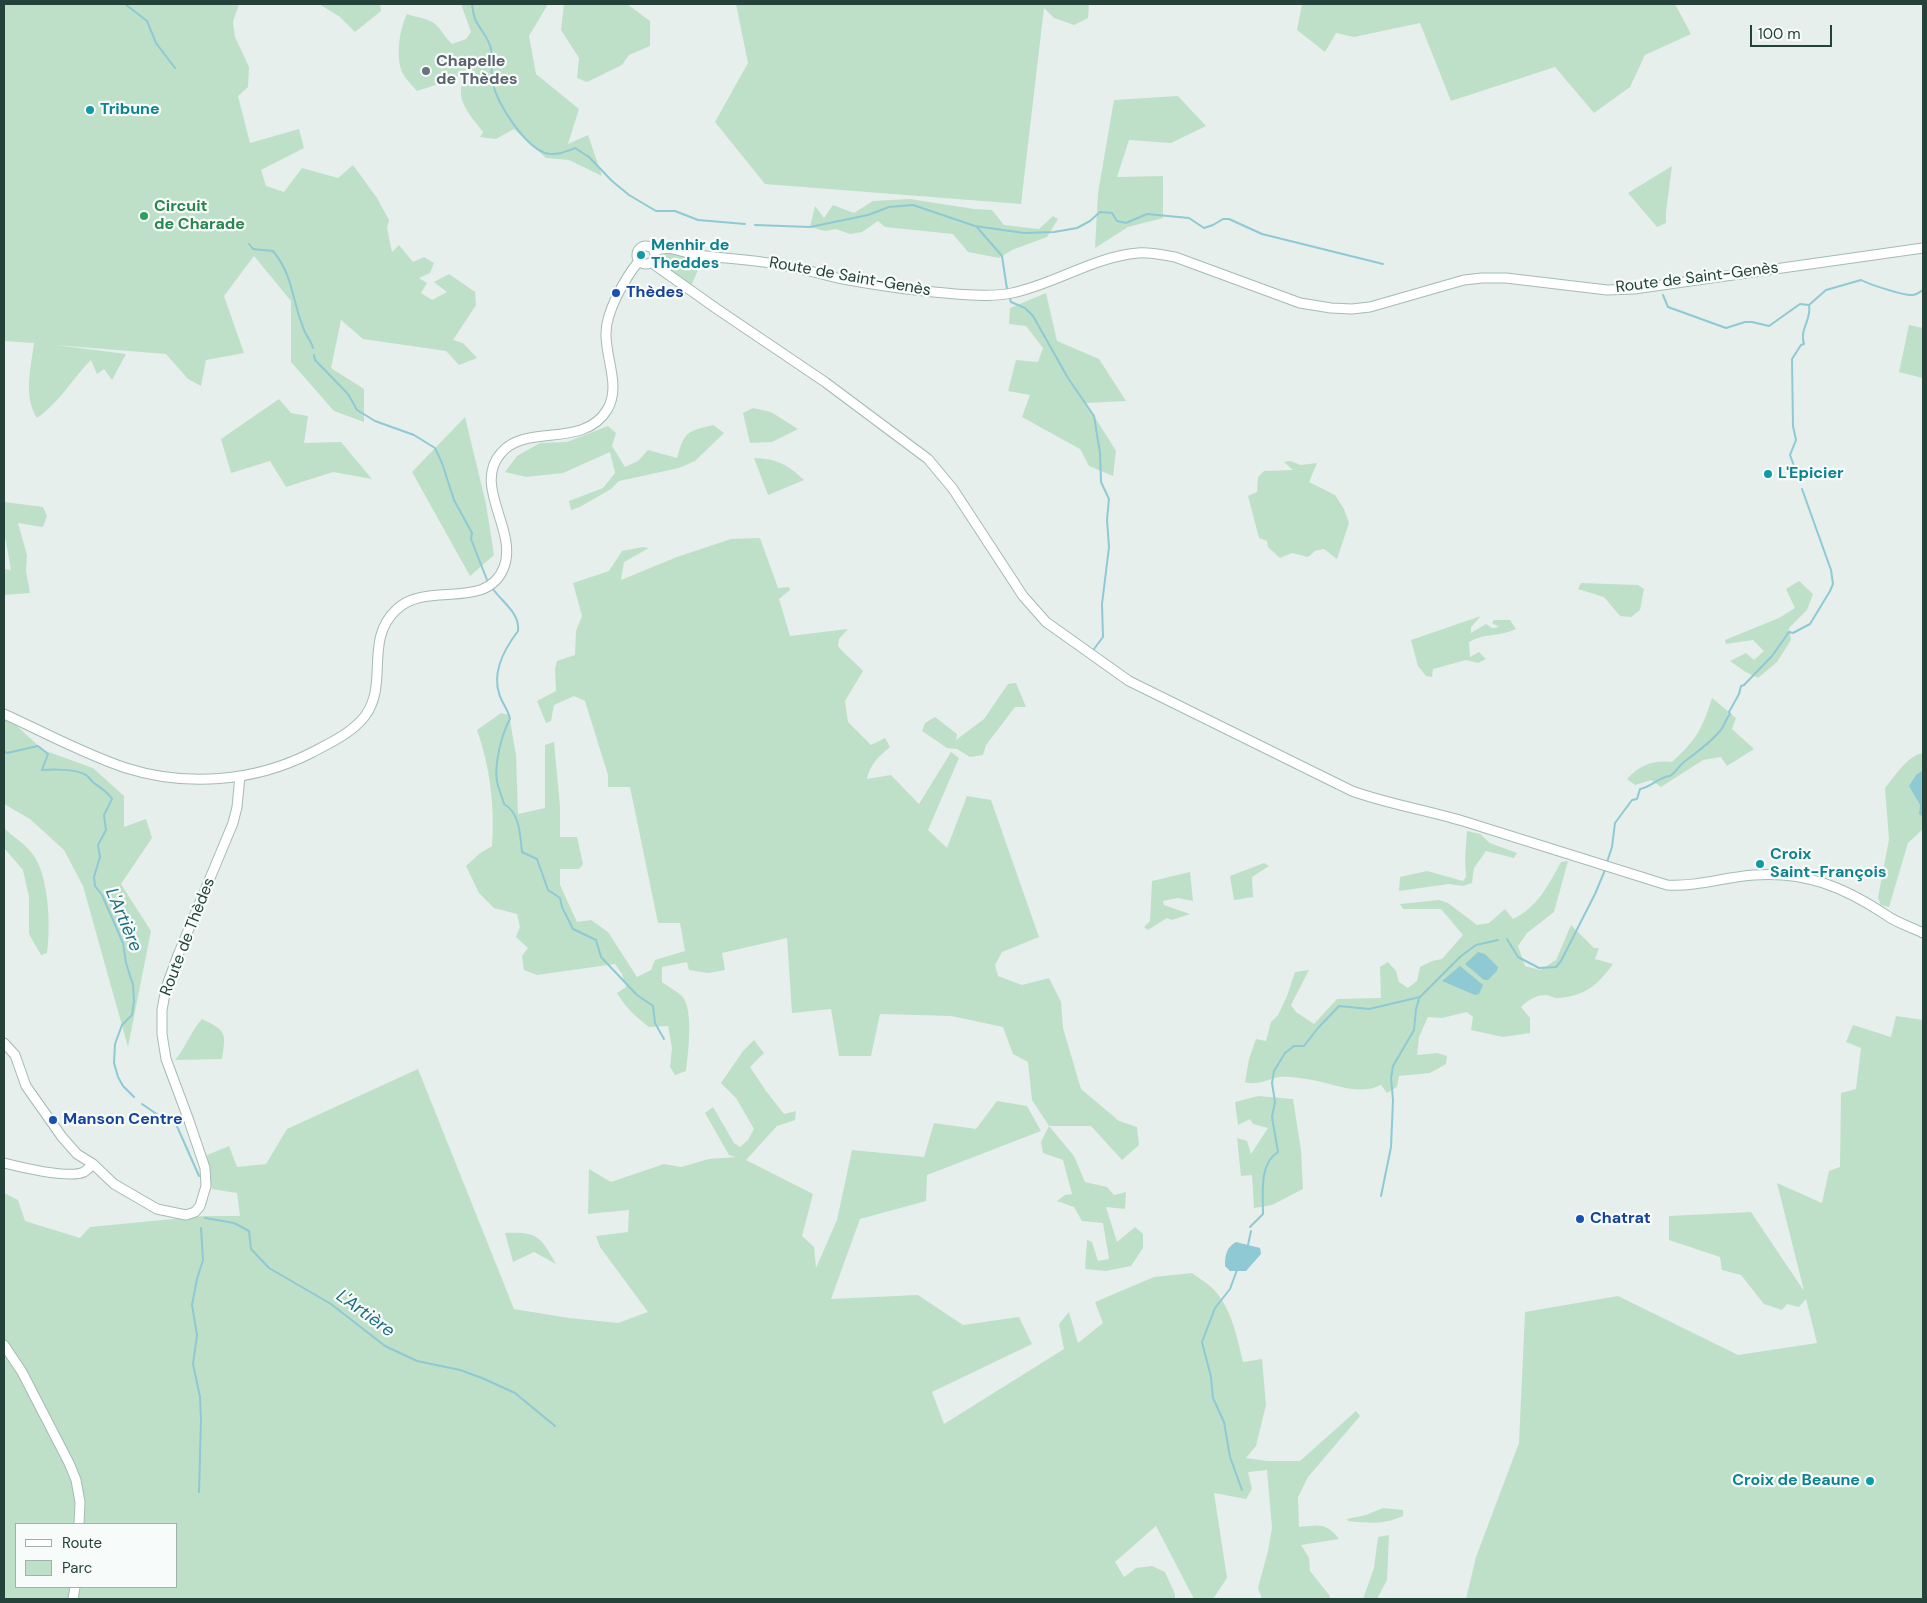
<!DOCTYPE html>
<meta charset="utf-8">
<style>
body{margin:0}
#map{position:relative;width:1927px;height:1603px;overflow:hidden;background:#e6efeb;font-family:"DM Sans",sans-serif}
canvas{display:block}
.frame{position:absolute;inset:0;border:5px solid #24423a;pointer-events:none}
.legend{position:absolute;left:15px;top:1523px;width:162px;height:65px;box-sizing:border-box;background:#f7fbf9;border:1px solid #a3b1ad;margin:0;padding:6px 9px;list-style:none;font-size:15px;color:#24423a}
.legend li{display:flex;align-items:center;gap:10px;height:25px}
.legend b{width:25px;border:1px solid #a3b1ad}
.scale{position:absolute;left:1750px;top:25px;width:82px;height:22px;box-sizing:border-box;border:2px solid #24423a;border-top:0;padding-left:6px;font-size:15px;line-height:18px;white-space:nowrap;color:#24423a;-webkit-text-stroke:4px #f7fbf9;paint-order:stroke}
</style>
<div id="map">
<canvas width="1927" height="1603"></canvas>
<div class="frame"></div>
<ul class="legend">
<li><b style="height:6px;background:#fff"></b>Route</li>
<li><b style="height:14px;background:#bfe0c8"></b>Parc</li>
</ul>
<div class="scale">100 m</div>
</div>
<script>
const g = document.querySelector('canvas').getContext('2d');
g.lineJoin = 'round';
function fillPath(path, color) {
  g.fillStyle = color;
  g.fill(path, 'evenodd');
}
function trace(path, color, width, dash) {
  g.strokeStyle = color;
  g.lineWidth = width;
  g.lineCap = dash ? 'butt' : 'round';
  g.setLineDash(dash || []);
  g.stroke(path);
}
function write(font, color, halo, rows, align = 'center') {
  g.font = font + ' "DM Sans",sans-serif';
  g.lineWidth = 4.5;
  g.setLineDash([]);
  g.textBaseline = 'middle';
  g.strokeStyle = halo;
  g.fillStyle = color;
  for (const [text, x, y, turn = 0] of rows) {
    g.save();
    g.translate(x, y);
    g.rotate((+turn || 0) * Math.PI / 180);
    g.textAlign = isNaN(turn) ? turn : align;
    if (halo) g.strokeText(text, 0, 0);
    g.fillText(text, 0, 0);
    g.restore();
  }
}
fillPath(new Path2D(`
 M4 4H239L233 22 235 37 249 67 248 87 238 96 250 143 299 129 304 148 261 170 266 186 284 192 302 168 338 178 353 165 377 198 389 220 387 228 392 252 399 245 413 262 424 257 434 263 430 273 419 278 427 283 421 293 432 300 447 292 434 282 449 274 475 292 476 305 453 340 463 343 477 358 459 365 446 351 363 339 341 320 331 368 364 389V422L334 411 291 362V301L254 256 224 296 244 353 206 360 201 386 188 379 166 354 56 345 126 354 112 380 104 369 97 374 91 360C72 379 60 402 37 418 23 397 31 367 34 343L4 341Z
 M319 4H380L381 11 355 32 340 17Z
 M461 4H548L529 36 536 74 579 109 568 144 588 135 602 176 569 160 546 158 514 129 496 139 480 137 483 132C475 121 460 106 461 91 461 86 462 84 461 79L472 75 471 72 467 70 454 79 417 91C412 85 403 77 401 69 396 53 400 28 407 14 414 17 422 17 430 21 440 25 444 37 452 44L466 39 471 32Z
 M564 4H627L650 21V46L629 55 622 65 587 82 577 78 579 58 561 30Z
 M736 4H1089L1088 18 1074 25 1054 18 1044 8 1021 204 765 184 715 122 748 63Z
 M1302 4H1675L1691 34 1645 55 1630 87 1594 113 1555 67 1451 101 1420 23 1354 37 1336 33 1325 52 1297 30Z
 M1178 96 1206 126 1171 143 1129 140 1117 177 1163 176V218L1128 227 1095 248 1098 193 1114 100Z
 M1672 166 1666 212V223L1657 227 1628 193Z
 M910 199 974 209 992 210 1004 225 1039 229 1053 216 1058 219 1047 237 1012 250 999 258 968 252 953 234 885 227 878 221 862 232 850 234 836 229 825 231 810 227 815 206 824 218 833 205 854 213 873 201Z
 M664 251 702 261 691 286C682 280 646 262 664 251Z
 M1046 293 1057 341 1099 359 1126 401 1086 403 1116 451 1113 476 1089 466 1080 449 1022 417 1030 395 1008 391 1016 360 1038 362 1043 348 1026 326 1009 324 1010 308Z
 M1909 325 1923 328V378L1899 372Z
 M279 399 291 413 308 416 304 443 341 442 372 479 333 472 286 487 270 461 231 473 221 439Z
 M753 408 771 412 798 429 772 442 750 443 743 413Z
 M465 417 486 504 494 555 470 576 412 472Z
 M713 425 724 433 695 461 679 468 619 481 611 489 580 507 571 510 569 501 603 488 615 473 610 452 563 473 526 477 505 472 517 456 540 443 567 442 608 426 616 433 612 446 625 467 638 461 648 450 677 458C685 431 686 432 713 425Z
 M754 458C777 459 787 464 804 480L768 495Z
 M1290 461 1301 465 1317 463 1309 482 1335 495 1344 509 1349 523 1337 559 1324 549 1315 551 1308 557 1292 553 1280 558 1268 547 1267 541 1259 538 1248 496 1257 492 1258 477 1264 471 1293 470 1284 462Z
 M4 502 43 507 47 516 43 527 18 523 27 555 26 571 30 593 4 595V569L11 570 4 531Z
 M760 538 778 588 789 587 790 590 779 599 790 636 848 629 839 639 838 646C846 656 854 661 863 671L845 701 848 722 871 745 885 738 890 747C879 756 870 764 867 779L891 775 919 804 951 752 959 758 928 830 947 848 967 796 991 800 1039 937 1002 952 995 965 998 976 1022 985 1049 978 1061 1002 1063 1028 1081 1089 1119 1121 1137 1127 1139 1145 1122 1160 1091 1126H1049L1074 1156 1085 1182 1107 1187 1114 1195 1126 1192 1125 1209 1106 1207 1117 1242 1135 1227 1143 1234V1248L1131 1266 1106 1271 1085 1269 1087 1240 1092 1242 1098 1261 1109 1259 1103 1223 1082 1221 1074 1207 1057 1201 1065 1195 1072 1194 1063 1160 1043 1153 1041 1142 1049 1126 1032 1100 1028 1062 1013 1054 1003 1027 951 1016 880 1014 871 1056H839L831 1009 792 1013 787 938 722 953 725 970 708 973 689 970 687 962 662 967V982C668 987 677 991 682 996 694 1009 688 1054 686 1071L675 1075 670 1067 672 1048 668 1026 649 1027C636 1017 625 1007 617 993L626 987 622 974 615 964 537 975 524 970 522 956 528 948 516 937 520 927 517 914 494 908 479 893 466 866 479 854 492 846C495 808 490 766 477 730L501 713 509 715 516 755 518 814 545 808V745L554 742 560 806V837H577L583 864 579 869H560V885L577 922 591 920 608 932 637 977 651 970 655 960 685 951 680 923H658L630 787H608V775L585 701 574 696 554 705 551 721 546 723 537 701 556 691 555 669 557 661 575 655 576 631 582 616 573 583 609 571 622 551 643 547 649 548 624 562 621 580 677 557 731 539Z
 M1799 581 1813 594 1807 610 1789 628 1791 640 1777 662 1758 678 1744 671 1730 661 1746 653 1754 660 1764 651 1753 640 1726 644 1725 640 1779 618 1795 608 1786 589Z
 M1581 583 1638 585 1644 589 1640 610 1631 617 1620 616 1604 597 1578 589Z
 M1481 616 1471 627V633L1486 624 1492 628 1499 627 1492 623 1494 620H1510L1516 629C1499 637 1484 633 1469 642L1470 657 1479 652 1486 659 1478 663 1466 660 1433 669 1432 677 1426 676 1418 666 1411 640Z
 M1016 683 1026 707H1015L986 745 983 755 970 757 957 749 947 748 922 731 925 723 935 717 957 734 956 740 984 719 1008 684Z
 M1712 698 1736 718 1732 729 1754 749 1727 766 1721 757 1703 760 1661 787 1651 780 1635 785 1627 779C1640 765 1653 760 1672 762 1696 740 1702 730 1712 698Z
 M4 714 43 750 93 768 124 796V827L146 819 152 838 121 884 151 931 128 1047 83 886 64 850 30 819 4 804Z
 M1923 753V829L1908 843 1889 907 1881 905 1878 898 1889 839 1885 788C1895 776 1907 756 1923 753Z
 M4 828C12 836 23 842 30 851 49 870 51 927 47 953L41 955 29 934V897L23 870 4 848Z
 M1467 831 1480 834 1490 843 1517 853 1514 858 1486 851 1474 868 1472 883 1463 886 1449 884 1399 891 1400 877 1427 871 1463 881 1466 877 1465 858Z
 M1568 861 1554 912 1527 933 1518 946 1525 966 1540 970 1556 960 1571 925 1594 948H1599L1595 959 1613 964C1598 985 1586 995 1560 998 1554 999 1550 995 1545 995 1536 995 1527 1001 1521 1007L1530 1018V1033L1503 1037 1471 1030 1473 1017 1467 1012 1442 1018 1428 1017 1419 1037 1417 1055 1437 1053 1447 1056 1446 1064 1430 1073 1399 1076 1397 1087 1387 1093 1381 1085C1358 1097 1330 1082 1306 1079 1298 1078 1287 1076 1279 1077 1267 1079 1258 1086 1245 1082L1249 1059 1256 1039 1266 1041 1271 1022 1278 1015 1287 996 1295 972 1309 970 1291 1005 1296 1012 1314 1024 1337 999 1381 998 1380 967 1388 962 1396 971 1399 982 1408 988 1417 981 1420 967 1432 961 1442 959 1463 935 1441 909H1403L1400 904 1439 900 1448 903 1477 925 1489 923 1505 909 1513 919C1537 908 1549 884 1561 862Z
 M1264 863 1269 866 1252 877 1253 897 1234 900 1230 876Z
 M1190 872 1193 901 1178 898 1163 901 1164 905 1190 914 1172 920 1167 918 1148 930 1144 927 1150 921 1152 881Z
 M1896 1016 1923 1020V1599H1466L1476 1557 1519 1443 1525 1312 1618 1296 1738 1355 1817 1343 1806 1299 1799 1307 1787 1304 1782 1310 1764 1304 1741 1275 1722 1270 1720 1257 1669 1240V1216L1751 1212 1804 1291 1777 1183 1822 1203 1829 1171 1840 1167 1841 1093 1856 1089 1861 1048 1846 1042 1853 1025 1891 1037Z
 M202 1019C227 1031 226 1033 222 1059L175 1060C186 1047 191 1031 202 1019Z
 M754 1040 764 1053 750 1067 766 1091 784 1114 796 1111 795 1120 777 1126 746 1160 813 1194 802 1236 814 1247 816 1268 837 1220 852 1150 924 1157 934 1123 976 1129 997 1101 1027 1106 1041 1131 927 1175 926 1201 860 1219 831 1299 918 1295 963 1325 1019 1317 1032 1344 932 1392 944 1424 1064 1349 1059 1324 1069 1312 1078 1343 1103 1323 1095 1302 1154 1277 1192 1273C1198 1277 1205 1282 1211 1287 1231 1305 1237 1337 1243 1362L1262 1359 1266 1405 1256 1446 1246 1458 1267 1461H1300L1356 1411 1360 1416 1308 1477 1298 1497 1299 1527C1319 1525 1326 1522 1339 1539L1301 1545 1309 1558 1310 1571 1330 1596 1329 1599H1262L1258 1588 1268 1551 1272 1528 1267 1470 1248 1472 1252 1489 1246 1499 1214 1493 1227 1578 1213 1599H1194L1156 1526 1115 1562 1124 1577 1136 1568 1152 1566 1165 1572 1175 1594V1599H4V1193L18 1200 25 1221 80 1238 90 1227 204 1216H240L237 1193 212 1189 207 1155 229 1146 237 1167 266 1164 287 1129 418 1069 514 1309 569 1318 618 1323 648 1312 600 1247 596 1236 628 1232 629 1210 588 1214 589 1169 611 1182 664 1164 681 1167 709 1159 736 1157 729 1155 705 1113 713 1107 734 1143 740 1147 748 1140 754 1129 736 1098 721 1083 743 1051ZM16 1524H176V1587H16Z
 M1258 1096 1293 1099 1301 1150 1303 1189 1272 1205 1254 1208 1252 1175 1241 1176 1237 1138 1247 1141 1251 1154 1268 1128 1253 1124 1250 1119 1238 1125 1235 1102Z
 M505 1233C538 1232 540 1236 556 1264L534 1252 513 1262Z
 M1383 1508 1403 1510V1516C1382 1525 1370 1523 1348 1521L1347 1519 1366 1515Z
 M1389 1535 1387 1580 1377 1599H1363L1374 1568 1378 1537Z`), '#bfe0c8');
fillPath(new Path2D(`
 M1923 770V817L1919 814 1920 805 1909 786 1916 775Z
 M1478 952 1485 954 1498 967 1497 971 1488 980H1484L1465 964Z
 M1460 966 1483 985 1479 994 1475 995 1442 981Z
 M1236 1242 1260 1248 1261 1254 1246 1271H1230L1225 1266C1225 1255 1226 1248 1236 1242Z`), '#8ec9d4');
trace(new Path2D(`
 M125 4 147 21 156 43 175 68
 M472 4C473 9 473 14 475 19 480 30 488 36 491 49 493 60 490 73 493 84 498 105 524 145 545 153 556 156 565 152 575 148L589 157 612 181 629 195 656 211H675L698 220 745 224
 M755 225 810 227 868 215 889 207 913 205 975 226 1024 233 1054 232 1077 228 1090 221 1100 212 1112 213 1117 221 1126 223 1147 214 1189 218 1204 228 1213 225 1223 219H1229L1262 234 1383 264
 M976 226 1002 256 1007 289
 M249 244 253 249 273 251C293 275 292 300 303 327 305 335 311 340 313 348
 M1663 295 1668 307 1726 328 1745 322H1752L1769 326 1800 304 1809 305
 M1010 299 1011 302 1025 308 1033 316 1068 378 1094 416 1100 453 1101 482 1109 499 1107 520 1109 547 1102 604 1103 637 1094 649
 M314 355 315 360 348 394 357 410 375 421 414 435 435 448 442 463 454 500 472 533 471 539 487 580
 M1800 482 1790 455 1796 440 1793 426 1792 359 1801 345 1804 344C1799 329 1812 320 1809 305L1826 290 1861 280C1868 284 1905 296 1912 295 1916 295 1920 292 1923 290
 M493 589C502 602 520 613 518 631 505 648 492 671 499 693 501 702 508 709 510 719 502 733 494 764 497 781 498 788 502 796 504 804 520 813 520 835 522 852L537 859 548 890 560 898 562 907 573 929 596 940 601 957 637 995 653 1006 655 1023 664 1039
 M4 751 7 753 38 746 48 754 42 770C53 769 77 769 86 775 89 777 91 781 94 783 102 789 107 791 112 799L104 815 106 830 98 845 100 857 94 877 95 886 102 895 123 943 126 963 133 985 134 1001 132 1015 122 1025 115 1044 114 1063 118 1077 123 1086 134 1097
 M1607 862 1612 847 1615 823 1632 800 1637 799 1640 789C1651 787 1659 777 1670 776 1676 772 1679 766 1684 762 1697 752 1709 744 1720 731 1725 726 1725 720 1730 714L1729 712 1739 694 1741 686 1744 685 1772 656 1789 632 1793 633 1810 624 1830 591 1833 584 1831 570 1802 489
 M1507 939 1518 957 1539 968 1556 967 1561 961 1595 894 1605 870
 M142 1104 158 1115 169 1119 176 1124 199 1176
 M1381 1196 1391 1147 1393 1100 1391 1078 1393 1066 1414 1030 1416 1009 1419 999
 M205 1218 234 1223 249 1231 251 1249 269 1268 331 1304 385 1346 417 1361 460 1370 482 1378 515 1393 555 1426
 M1250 1227 1263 1214C1263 1194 1259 1163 1278 1152L1272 1117 1275 1102 1272 1083 1274 1071 1285 1053 1294 1046H1304L1318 1028 1339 1006 1369 1009 1420 997 1461 956 1476 945 1498 940
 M1248 1245 1251 1231
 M1237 1270 1230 1289 1215 1308 1202 1342 1211 1377 1213 1398 1224 1422 1230 1457 1242 1490
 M199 1492 201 1420 200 1397 193 1364 197 1335 192 1305 197 1279 203 1260 201 1228`), '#8ec9d4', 2);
const secondary = new Path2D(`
 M637 255a9 9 0 1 1 18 0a9 9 0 1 1-18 0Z
 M655 251C670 244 682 253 698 255 729 259 761 260 792 267 809 270 826 276 843 279 880 286 918 291 956 294 974 295 994 297 1012 293 1055 284 1093 257 1138 253 1150 252 1163 255 1175 257L1300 303 1331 308 1352 309 1370 307 1464 280 1482 278H1506L1607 290 1634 289 1923 248
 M652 263 717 309 825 382 928 459 953 489 1023 596 1046 622 1129 681 1352 791C1388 804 1426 810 1463 821 1531 843 1599 864 1667 885 1697 887 1725 877 1754 875 1805 871 1844 887 1886 915 1897 923 1911 927 1923 933
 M4 714C44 732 84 754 126 768 186 787 254 782 311 753 330 743 352 733 365 716 389 684 364 640 396 610 426 580 487 612 504 567 518 530 472 486 501 453 526 423 583 449 607 410 621 387 606 360 606 335 605 313 625 278 639 261
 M4 1043 15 1055 26 1086 62 1137 77 1154 93 1164 114 1184 157 1209 186 1215 195 1212 200 1206 206 1186 205 1168 188 1118 166 1059 162 1034V1010L166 988 178 955 233 823 237 807 240 776
 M4 1163C20 1167 69 1179 84 1172 87 1170 90 1167 93 1164
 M4 1345 22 1372 69 1463 76 1480 80 1502 79 1524
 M73 1599 75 1587`);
trace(secondary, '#a4bbb3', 11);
trace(secondary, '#fff', 9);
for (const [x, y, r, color] of [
 [426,71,5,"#6b7280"],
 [90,110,5,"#0f9aa8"],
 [144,216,5,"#2e9e5b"],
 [641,255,5,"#0f9aa8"],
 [616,293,5,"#1a4fb4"],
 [1768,474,5,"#0f9aa8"],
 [1760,864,5,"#0f9aa8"],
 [53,1120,5,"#1a4fb4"],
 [1580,1219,5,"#1a4fb4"],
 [1870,1481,5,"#0f9aa8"]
]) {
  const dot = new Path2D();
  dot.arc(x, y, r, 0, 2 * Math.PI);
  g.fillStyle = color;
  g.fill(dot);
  trace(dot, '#f7fbf9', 2);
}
write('bold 16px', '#5b616d', '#f7fbf9', [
 ["Chapelle",436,62],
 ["de Thèdes",436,80]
], 'left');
write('bold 16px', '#0d838f', '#f7fbf9', [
 ["Tribune",100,110],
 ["Menhir de",651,246],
 ["Theddes",651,264],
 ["L'Epicier",1778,474],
 ["Croix",1770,855],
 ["Saint-François",1770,873],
 ["Croix de Beaune",1860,1481,"right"]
], 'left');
write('bold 16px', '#27864d', '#f7fbf9', [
 ["Circuit",154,207],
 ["de Charade",154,225]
], 'left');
write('16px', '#24423a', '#f7fbf9', [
 ["Route de Saint-Genès",850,277,10],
 ["Route de Saint-Genès",1697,278,-7],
 ["Route de Thèdes",188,937,-69]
]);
write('bold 16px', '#164399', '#f7fbf9', [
 ["Thèdes",626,293],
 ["Manson Centre",63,1120],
 ["Chatrat",1590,1219]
], 'left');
write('italic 18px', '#1c6f80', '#f7fbf9', [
 ["L'Artière",123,920,67],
 ["L'Artière",365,1314,36]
]);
</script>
